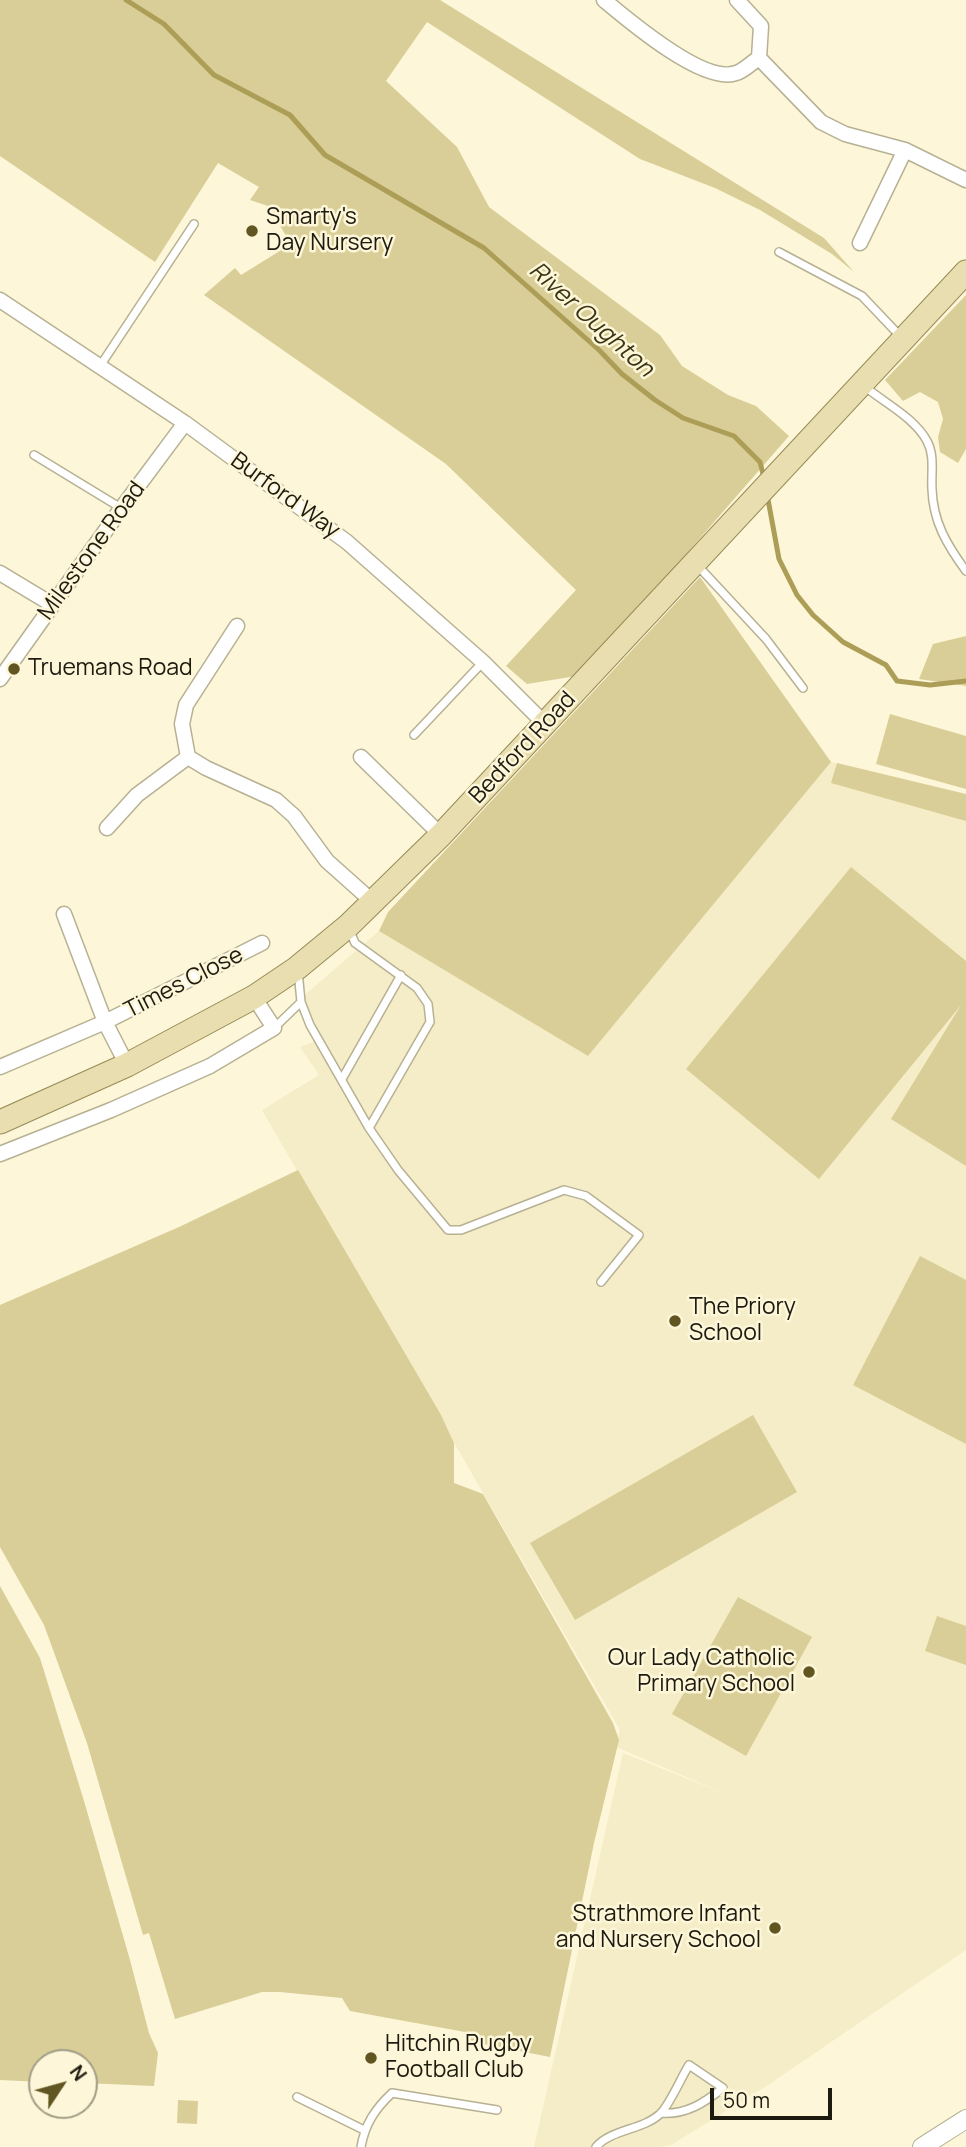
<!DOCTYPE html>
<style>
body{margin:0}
#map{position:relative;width:966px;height:2147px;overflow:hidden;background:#fdf6d8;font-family:Manrope,sans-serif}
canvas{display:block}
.north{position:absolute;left:28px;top:2049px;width:70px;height:70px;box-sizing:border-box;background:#fdf6d8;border:2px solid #a39e88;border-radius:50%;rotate:54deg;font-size:19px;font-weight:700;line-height:28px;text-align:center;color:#1d1a0f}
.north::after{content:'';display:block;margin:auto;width:24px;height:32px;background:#615622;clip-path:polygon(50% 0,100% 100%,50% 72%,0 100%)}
.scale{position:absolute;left:710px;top:2088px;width:122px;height:32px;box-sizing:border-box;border:4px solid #1d1a0f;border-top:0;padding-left:9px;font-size:21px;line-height:24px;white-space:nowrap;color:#1d1a0f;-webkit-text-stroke:5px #fdf6d8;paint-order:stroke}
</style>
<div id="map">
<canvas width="966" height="2147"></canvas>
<div class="north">N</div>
<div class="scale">50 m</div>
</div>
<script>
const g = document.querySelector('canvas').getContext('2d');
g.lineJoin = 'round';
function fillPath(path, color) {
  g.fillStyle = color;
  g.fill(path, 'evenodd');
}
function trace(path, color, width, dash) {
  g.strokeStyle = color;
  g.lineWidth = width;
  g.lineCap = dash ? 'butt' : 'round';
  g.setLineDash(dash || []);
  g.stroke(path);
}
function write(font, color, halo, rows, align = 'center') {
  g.font = font + ' Manrope,sans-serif';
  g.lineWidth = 5;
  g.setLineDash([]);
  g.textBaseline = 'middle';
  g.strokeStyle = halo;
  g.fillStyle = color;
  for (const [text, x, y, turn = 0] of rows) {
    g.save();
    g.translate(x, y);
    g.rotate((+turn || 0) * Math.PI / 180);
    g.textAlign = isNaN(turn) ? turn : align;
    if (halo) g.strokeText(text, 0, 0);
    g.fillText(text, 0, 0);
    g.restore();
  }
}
fillPath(new Path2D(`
 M831 762 966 803V1950L768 2085 671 2145 661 2147H534L623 1753 728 1795 616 1747 620 1730 262 1110 319 1075 300 1047 315 1041 300 999 379 931 588 1056Z`), '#f5edc7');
fillPath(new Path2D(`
 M0 0H440L824 238 854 272 832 254 760 210 715 188 640 159 427 22 386 81 457 147 489 207 660 335 682 366 728 395 756 406 789 436 688 552 689 557 576 676 527 684 506 666 576 590 446 464 204 295 235 268 241 275 291 244 268 206 250 200 259 187 218 163 155 262 0 156Z
 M966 295V449L958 463 940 452 938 437 943 419 938 402 920 392 903 401 885 380Z
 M700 577 831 762 588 1056 379 931 388 912Z
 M966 636V686L919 679 933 644Z
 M890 714 966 736V789L876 764Z
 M837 763 966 794V821L831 783Z
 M851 867 966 961V1166L891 1119 961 1005 819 1179 686 1069Z
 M298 1170 441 1415 454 1443V1483L483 1494 613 1723 619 1740 594 1843 550 2057 468 2041 465 2032 350 2011 342 1998 280 1992H262L175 2019 149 1933 143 1935 87 1743 44 1625 0 1547V1305L179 1227Z
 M920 1256 966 1280V1444L853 1385Z
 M753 1415 797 1492 575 1620 530 1543Z
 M0 1586 40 1658 84 1801 130 1960 149 2033 158 2053 154 2086 84 2083V2063H42V2082L0 2080Z
 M738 1597 812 1637 746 1756 672 1714Z
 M937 1616 966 1626V1665L925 1651Z
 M178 2100 198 2101 197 2124 177 2123Z`), '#d9ce97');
trace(new Path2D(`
 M126 0 164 24 214 75 290 115 325 155 484 248 599 350 622 374 655 400 683 418 734 436 760 462 764 478
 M767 494 779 559 797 595 813 615 843 642 886 665 897 681 930 685 966 681`), '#ad9e57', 5);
const service = new Path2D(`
 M779 252 862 296 900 336
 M100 366 194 224
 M863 385C884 403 914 417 927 441 935 456 931 472 932 489 933 522 947 545 966 571
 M34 455 121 508
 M698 566 766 639 803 688
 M414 735 483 662
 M349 929 355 943 417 988 428 1004 430 1022 369 1128
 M298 971 301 1002 310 1025 369 1128 398 1170 448 1230H461L564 1190 586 1196 639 1235 601 1282
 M274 1028 301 1002
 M342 1079 401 975
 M297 2097 364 2130
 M361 2147C365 2124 375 2109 392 2093L497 2110
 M596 2147C611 2129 643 2130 660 2114 669 2106 682 2076 689 2065L723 2088C704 2103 686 2115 661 2113`);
const minor = new Path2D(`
 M604 0C628 20 704 85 736 73 744 71 752 62 759 58L761 26 737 0
 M759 58 821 122 845 134 905 150 966 180
 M860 243 905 150
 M0 300 185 423 347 542 483 662 545 724
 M0 573 53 605
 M237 626 186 705 182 724 188 757 206 768 276 800 294 816 327 861 373 902
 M0 679 121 509 185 423
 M361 757 441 835
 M107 828 137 795 188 757
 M64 914 105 1022 127 1065
 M0 1067 105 1022 262 943
 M0 1154 111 1110 210 1066 274 1028 254 997`);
const tertiary = new Path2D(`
 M922 2147 966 2119`);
const primary = new Path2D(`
 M0 1122 127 1065 254 997 297 968 348 926 441 835 966 272`);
trace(service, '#b7b194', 10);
trace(minor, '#b7b194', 17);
trace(tertiary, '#b7b194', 20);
trace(primary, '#978b56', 25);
trace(service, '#fff', 7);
trace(minor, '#fff', 14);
trace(tertiary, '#fff', 18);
trace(primary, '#e8deb0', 23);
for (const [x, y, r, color] of [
 [252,231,7,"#615622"],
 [14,669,7,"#615622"],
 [675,1321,7,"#615622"],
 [809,1672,7,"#615622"],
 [775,1928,7,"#615622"],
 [371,2058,7,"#615622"]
]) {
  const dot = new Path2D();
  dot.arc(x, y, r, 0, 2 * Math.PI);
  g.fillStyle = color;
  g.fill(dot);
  trace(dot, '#fdf6d8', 2.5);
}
write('23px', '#1d1a0f', '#fdf6d8', [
 ["Smarty's",266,218],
 ["Day Nursery",266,244],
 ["Truemans Road",28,669],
 ["The Priory",689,1308],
 ["School",689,1334],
 ["Our Lady Catholic",795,1659,"right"],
 ["Primary School",795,1685,"right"],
 ["Strathmore Infant",761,1915,"right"],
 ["and Nursery School",761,1941,"right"],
 ["Hitchin Rugby",385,2045],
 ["Football Club",385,2071]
], 'left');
write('23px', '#1d1a0f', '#fdf6d8', [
 ["Burford Way",285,496,36],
 ["Milestone Road",92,551,-54],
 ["Bedford Road",523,748,-47],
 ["Times Close",184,983,-27]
]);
write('italic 24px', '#3b3515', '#fdf6d8', [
 ["River Oughton",591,320,42]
]);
</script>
